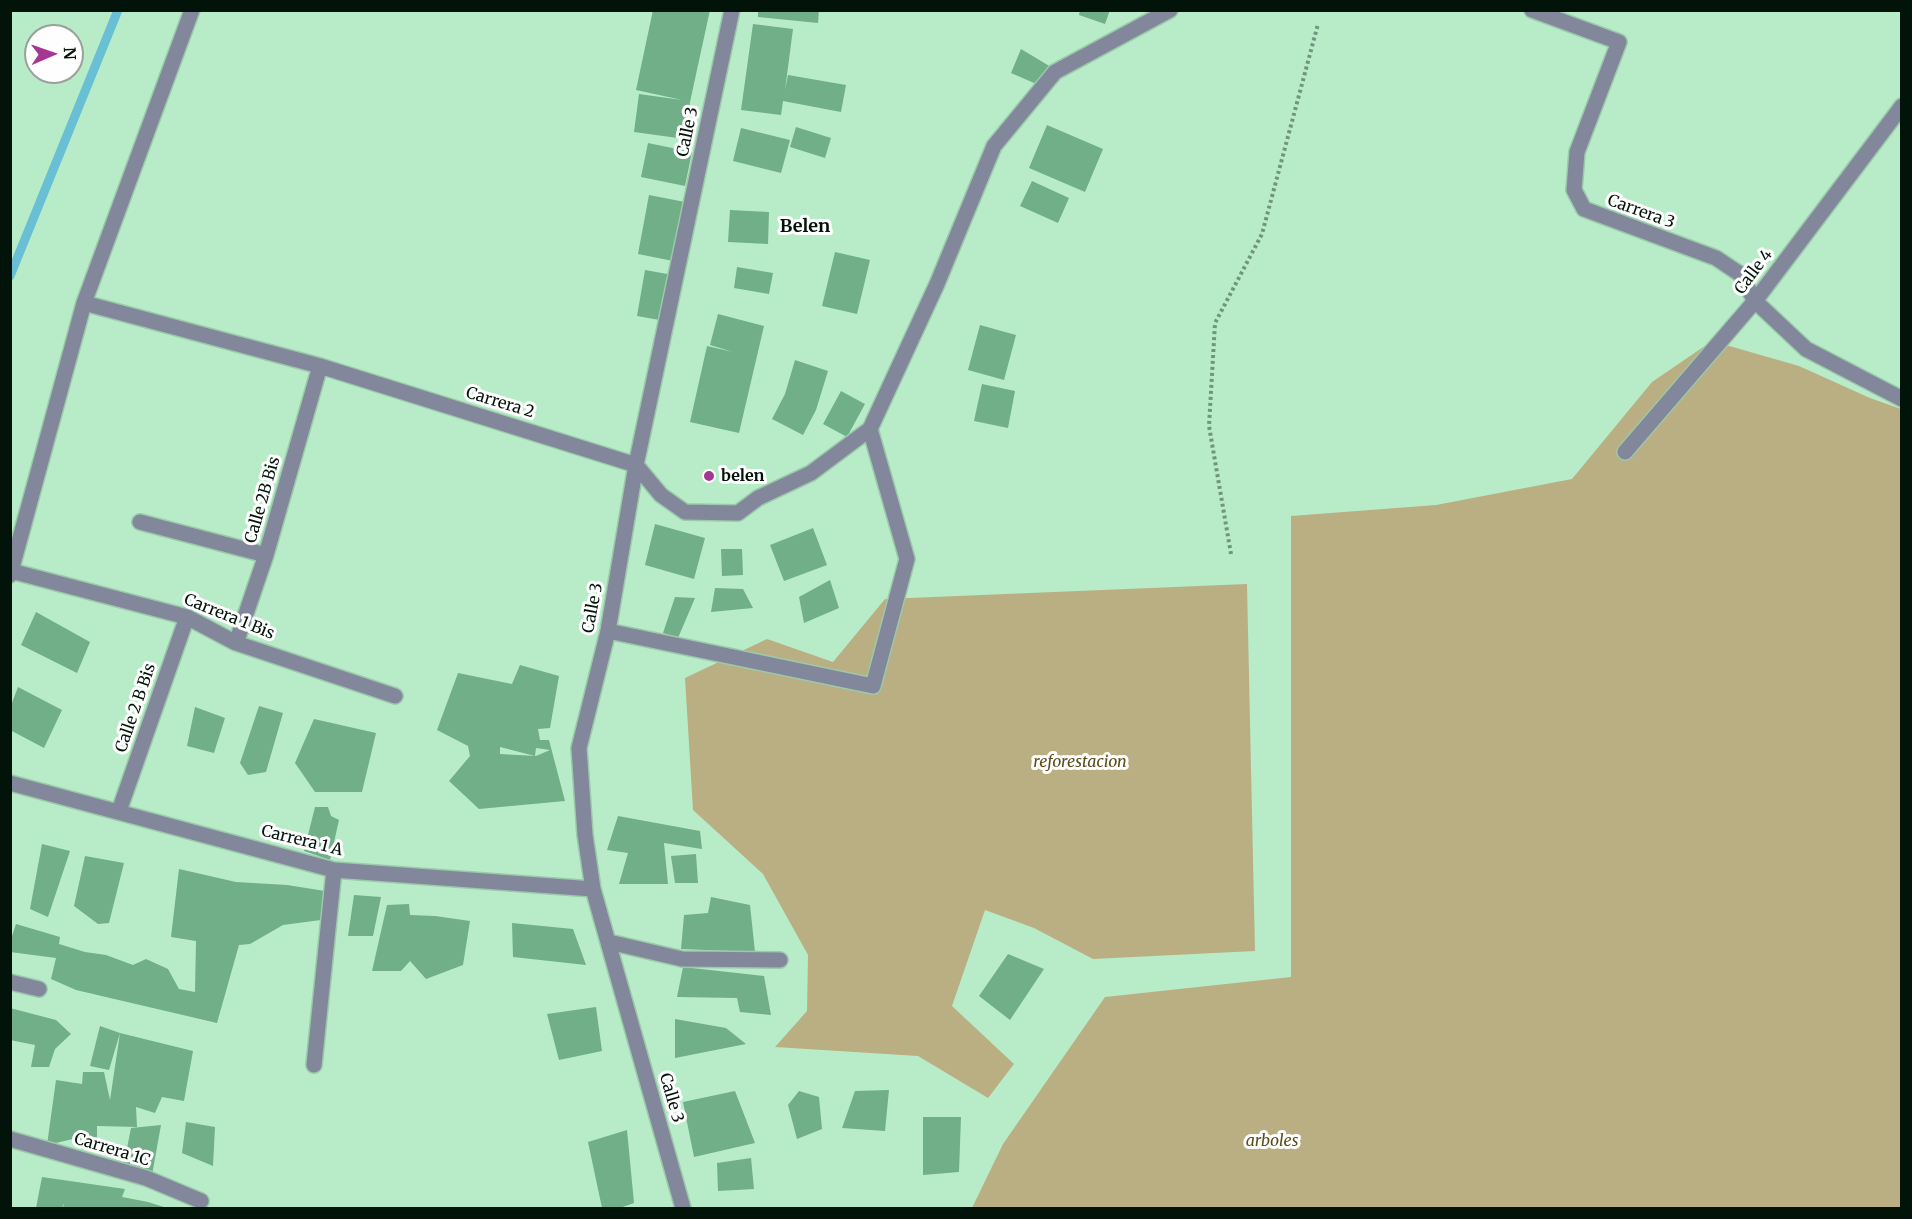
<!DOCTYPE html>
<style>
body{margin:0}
#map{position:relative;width:1912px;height:1219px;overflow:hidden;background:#b8ecc9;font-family:Merriweather,serif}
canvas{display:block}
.frame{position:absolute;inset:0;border:12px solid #021409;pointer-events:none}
.north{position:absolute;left:24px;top:24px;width:60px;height:60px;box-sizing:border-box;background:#fefefe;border:2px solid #99a09c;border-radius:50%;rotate:88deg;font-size:16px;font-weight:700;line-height:24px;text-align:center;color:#021409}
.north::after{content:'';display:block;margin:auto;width:21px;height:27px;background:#a63693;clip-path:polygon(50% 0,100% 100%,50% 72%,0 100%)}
</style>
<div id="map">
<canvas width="1912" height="1219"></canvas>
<div class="frame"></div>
<div class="north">N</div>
</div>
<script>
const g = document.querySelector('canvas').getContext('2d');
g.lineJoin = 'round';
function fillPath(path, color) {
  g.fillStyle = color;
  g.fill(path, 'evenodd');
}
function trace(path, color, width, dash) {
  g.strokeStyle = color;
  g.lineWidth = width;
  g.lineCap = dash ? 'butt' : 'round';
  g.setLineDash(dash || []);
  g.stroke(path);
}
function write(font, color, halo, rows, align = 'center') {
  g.font = font + ' Merriweather,serif';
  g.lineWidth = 6;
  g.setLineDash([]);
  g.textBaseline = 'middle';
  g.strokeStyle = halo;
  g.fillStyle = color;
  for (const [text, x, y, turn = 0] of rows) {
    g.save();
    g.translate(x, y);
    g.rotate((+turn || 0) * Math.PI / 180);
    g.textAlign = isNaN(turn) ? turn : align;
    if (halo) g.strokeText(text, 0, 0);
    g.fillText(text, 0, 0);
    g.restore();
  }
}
fillPath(new Path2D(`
 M1712 341 1799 366 1870 398 1901 409V1208H972L1003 1144 1105 997 1291 977V516L1436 505 1572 479 1652 382Z
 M1247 584 1255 951 1093 959 1034 928 985 910 952 1006 1014 1064 988 1098 918 1056 775 1047 807 1011 808 955 763 874 693 810 685 678 767 639 833 662 885 599Z`), '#baaf83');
trace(new Path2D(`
 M10 276 118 10`), '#69c0d4', 9);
fillPath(new Path2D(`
 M653 10H710L690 102 685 139 634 132 639 94 682 100 636 90Z
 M758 10H819L818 23 758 17Z
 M1080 10H1110L1105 24 1079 15Z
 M753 24 793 29 785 90 788 75 846 85 841 112 783 101 781 115 741 110Z
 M1021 49 1051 67 1041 86 1011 73Z
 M1047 125 1103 149 1085 192 1029 168Z
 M796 127 831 138 825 158 790 147Z
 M741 128 790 140 781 173 733 161Z
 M648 143 692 152 685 186 641 177Z
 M1032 181 1069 198 1058 223 1020 206Z
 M649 195 685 202 673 261 638 254Z
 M730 210 769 212 768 244 728 242Z
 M835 252 870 260 857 314 822 306Z
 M737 267 773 273 769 294 734 288Z
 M645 270 673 275 665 321 637 316Z
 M718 314 764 326 739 433 690 422 707 346 733 352 710 345Z
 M980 325 1016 335 1004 380 968 370Z
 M795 360 828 371 816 410 803 435 772 419 785 394Z
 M982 384 1015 391 1008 428 974 421Z
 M841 391 865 404 847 437 823 424Z
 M655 524 705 538 694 579 645 565Z
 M813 528 827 565 784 581 770 545Z
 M721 549H742L743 575 722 576Z
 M830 580 839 608 804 623 799 597Z
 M715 588 743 589 753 608 711 612Z
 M675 597 695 598 678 638 663 633Z
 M36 612 90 642 77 673 21 645Z
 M520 665 559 676 550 728 538 729 540 740H549L565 801 479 809 449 781 470 756 468 746 437 730 458 673 512 684ZM500 747 535 756 536 748 550 750 536 756 500 754Z
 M18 687 62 710 44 748 10 730V708Z
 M259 706 283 713 266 772 248 775 240 763Z
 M195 707 225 718 214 753 187 746Z
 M314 719 376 733 362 792H315L295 763Z
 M315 807H328L331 816 339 820 330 860 304 851Z
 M618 816 700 831 702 849 664 843 668 884H619L628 853 607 850Z
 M42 844 70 851 48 917 30 909Z
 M696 854 698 883H675L671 856Z
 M85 856 124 863 109 923 98 924 74 906Z
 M179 869 236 882 287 885 325 891 321 920 283 925 250 944 239 945 217 1023 76 990 51 979 56 958 10 952V942L16 924 60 937 59 944 85 952 106 955 133 965 146 959 168 969 179 989 195 992 196 941 171 937Z
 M354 895 381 897 373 936H348Z
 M711 897 750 905 755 952 681 949 684 915 708 913Z
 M409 904 410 915 435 916 470 921 463 965 426 979 410 961 401 971H372L387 905Z
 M512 923 573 929 586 965 513 957Z
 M1008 954 1044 969 1010 1020 979 996Z
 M683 967 764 976 771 1015 740 1012 737 998 677 997Z
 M596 1007 602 1051 559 1060 547 1014Z
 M10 1008 56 1020 71 1034 55 1049 49 1067H31L35 1045 10 1040Z
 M675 1019 726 1028 746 1044 675 1058Z
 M100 1026 120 1033 109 1070 90 1066Z
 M120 1033 193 1051 184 1101 162 1097 155 1113 136 1107 137 1127 97 1126V1141L73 1139 47 1145 56 1080 82 1084 83 1072H104L110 1100Z
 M889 1090 885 1131 842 1128 855 1091Z
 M735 1091 755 1143 694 1157 683 1102Z
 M799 1091 819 1097 822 1129 797 1139 788 1105Z
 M923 1117H961L959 1172 923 1175Z
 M186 1122 215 1127 213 1166 182 1153Z
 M161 1125 152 1175 124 1163 131 1128Z
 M627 1130 634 1203 620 1208H602L588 1142Z
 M751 1158 754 1189 718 1191 717 1163Z
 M42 1177 125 1189 122 1197 148 1202 167 1208H63L64 1203 62 1208H36Z`), '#70af87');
const street = new Path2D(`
 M1532 10 1619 42 1577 152 1574 190 1584 209 1716 258 1740 274 1755 301 1806 349 1902 399
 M84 303 320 366 636 465 661 495 685 512 738 513 758 498 811 473 870 429 937 284 994 146 1055 72 1170 10
 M1625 452 1755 301 1902 106
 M140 522 266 555
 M11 571 187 617 236 643 395 696
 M10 575 84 303 192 10
 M608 631 873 686 907 559 870 429
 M236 643 266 555 320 366
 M10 783 334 870 593 889
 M119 811 187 617
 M609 942 682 959 780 960
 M10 982 39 989
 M314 1065 334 870
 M10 1139 146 1178 201 1201
 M683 1208 593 889 585 835 579 748 608 631 636 465 732 10`);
trace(street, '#9bc9aa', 18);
trace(new Path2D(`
 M1231 554 1209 426 1215 323 1262 234 1318 24`), '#6f957c', 4, [3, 3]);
trace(street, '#82879c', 15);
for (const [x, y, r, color] of [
 [709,476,6,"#a63693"]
]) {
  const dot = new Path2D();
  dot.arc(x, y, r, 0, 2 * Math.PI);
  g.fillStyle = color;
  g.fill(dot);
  trace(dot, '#fefefe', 2);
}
write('16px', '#021409', '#fefefe', [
 ["Calle 3",688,132,-78],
 ["Carrera 3",1641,212,20],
 ["Calle 4",1754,272,-53],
 ["Carrera 2",500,403,17],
 ["Calle 2B Bis",263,500,-74],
 ["Calle 3",593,608,-79],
 ["Carrera 1 Bis",229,617,22],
 ["Calle 2 B Bis",136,708,-71],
 ["Carrera 1 A",302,841,14],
 ["Calle 3",671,1098,74],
 ["Carrera 1C",112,1150,17]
]);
write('bold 16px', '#021409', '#fefefe', [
 ["belen",721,476]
], 'left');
write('italic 16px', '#5a4d1a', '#fefefe', [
 ["reforestacion",1080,762],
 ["arboles",1272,1141]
]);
write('bold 18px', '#021409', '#fefefe', [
 ["Belen",805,227]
]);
</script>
